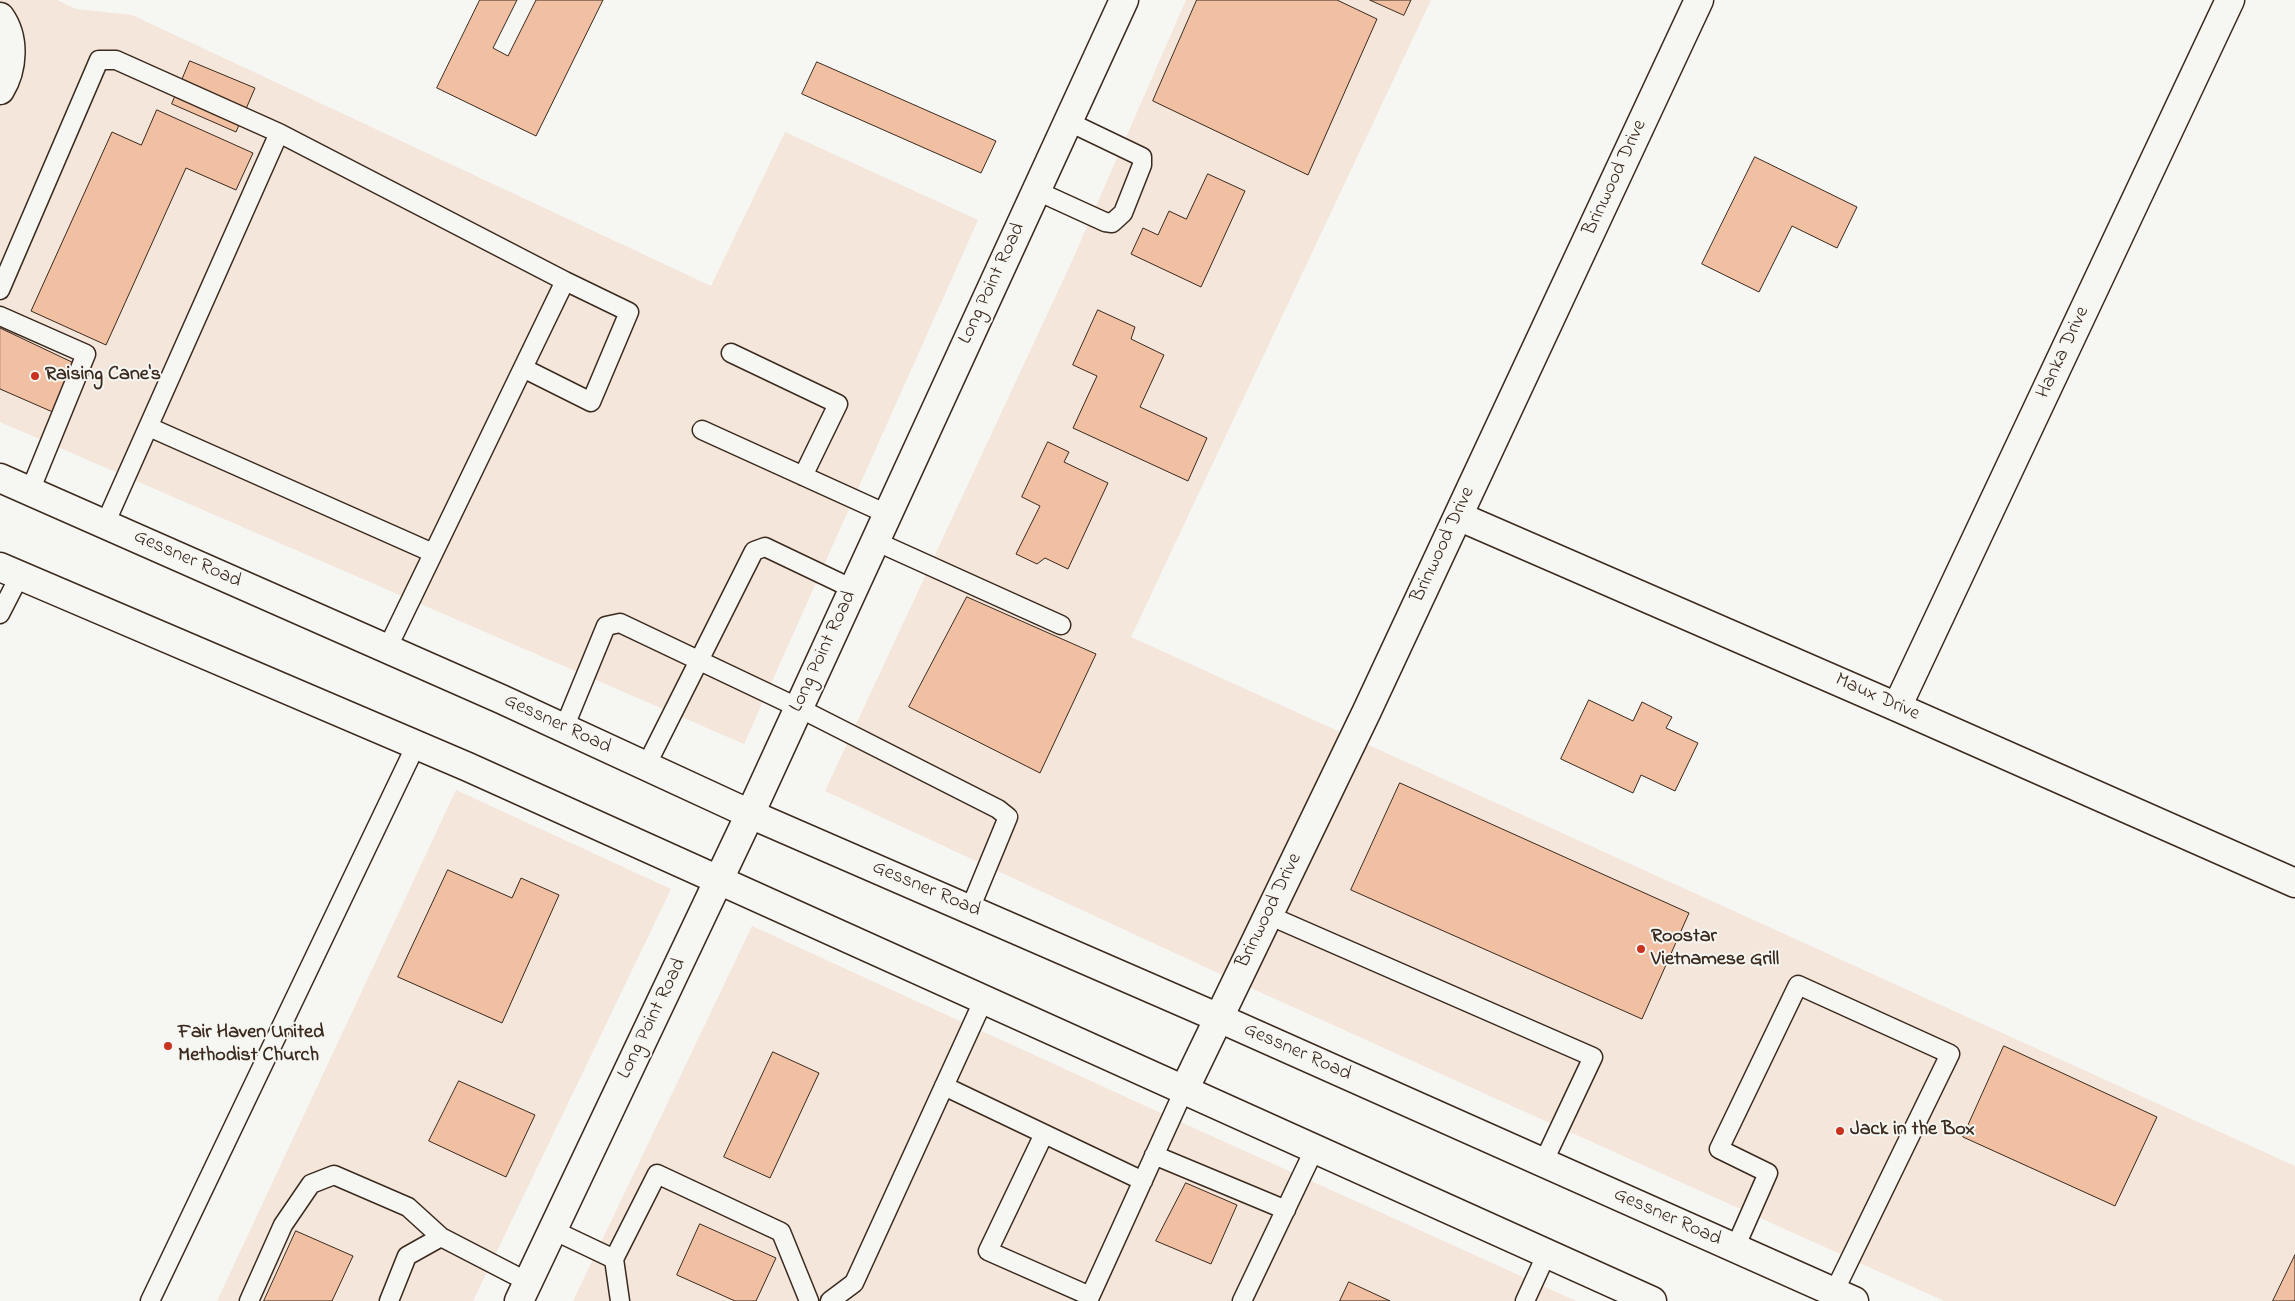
<!DOCTYPE html>
<style>
body{margin:0}
canvas{display:block;background:#f6f6f2}
</style>
<canvas width="2295" height="1301"></canvas>
<script>
const g = document.querySelector('canvas').getContext('2d');
g.lineJoin = 'round';
function fillPath(path, color) {
  g.fillStyle = color;
  g.fill(path, 'evenodd');
}
function trace(path, color, width, dash) {
  g.strokeStyle = color;
  g.lineWidth = width;
  g.lineCap = dash ? 'butt' : 'round';
  g.setLineDash(dash || []);
  g.stroke(path);
}
function write(font, color, halo, rows, align = 'center') {
  g.font = font + ' "Indie Flower",sans-serif';
  g.lineWidth = 4;
  g.setLineDash([]);
  g.textBaseline = 'middle';
  g.strokeStyle = halo;
  g.fillStyle = color;
  for (const [text, x, y, turn = 0] of rows) {
    g.save();
    g.translate(x, y);
    g.rotate((+turn || 0) * Math.PI / 180);
    g.textAlign = isNaN(turn) ? turn : align;
    if (halo) g.strokeText(text, 0, 0);
    g.fillText(text, 0, 0);
    g.restore();
  }
}
fillPath(new Path2D(`
 M0 0H57L76 9 132 15 711 286 785 132 978 220 744 744 0 422Z
 M1186 0H1431L1131 637 2295 1166V1301H1944L1220 974 825 791 1072 261Z
 M456 790 671 889 473 1301H217Z
 M752 926 1161 1113 1576 1301H573Z`), '#f4e6da');
const building = new Path2D(`
 M480 0H517L493 48 508 56 536 0H603L536 136 437 88Z
 M1197 0H1337L1377 19 1308 175 1153 101Z
 M1370 0H1411L1404 15Z
 M190 61 255 88 236 132 172 104Z
 M817 62 996 141 981 173 802 94Z
 M157 110 253 153 236 190 186 168 106 345 31 311 112 132 141 145Z
 M1755 157 1857 207 1837 248 1792 226 1759 292 1702 264Z
 M1208 174 1245 191 1201 287 1131 254 1143 228 1158 235 1169 211 1186 219Z
 M1098 310 1135 327 1131 339 1164 355 1140 407 1207 438 1188 481 1073 428 1097 376 1073 365Z
 M0 328 76 364 55 413 0 389Z
 M1048 442 1069 452 1064 462 1108 483 1068 569 1045 558 1037 564 1016 554 1040 506 1022 497Z
 M967 597 1096 654 1040 773 909 707Z
 M1589 700 1633 721 1642 702 1672 717 1666 728 1698 743 1675 791 1641 775 1633 793 1561 759Z
 M1400 783 1689 913 1642 1019 1351 890Z
 M448 870 512 898 521 878 559 895 502 1023 398 977Z
 M2004 1046 2157 1117 2115 1206 1963 1137Z
 M773 1052 819 1073 770 1178 724 1157Z
 M459 1081 535 1115 506 1177 429 1141Z
 M1186 1183 1237 1205 1211 1264 1156 1241Z
 M700 1224 776 1258 756 1301H735L677 1275Z
 M296 1231 353 1256 332 1301H264Z
 M2295 1255V1301H2273Z
 M1349 1282 1390 1301H1340Z`);
fillPath(building, '#f1c0a2');
trace(building, '#3b2a1e', 1);
const service = new Path2D(`
 M1035 190 1105 222 1112 223 1123 213 1142 165V157L1067 121
 M0 290 99 60H116L279 133 565 281 629 312 591 402 523 368
 M0 316 86 354 30 491
 M731 353 838 404 803 476
 M149 427 433 553
 M702 430 887 514
 M105 524 279 133
 M875 541 1061 625
 M0 614 20 575
 M387 649 565 281
 M564 728 606 626 620 623 799 708 998 809 1008 817 970 909
 M646 766 754 551 765 547 853 589
 M1268 915 1593 1057 1543 1163
 M944 1086 1143 1181
 M1044 1134 988 1251 1090 1296
 M1154 1155 1286 1210
 M553 1230 614 1259
 M1735 1248 1768 1173 1719 1149 1798 985 1950 1054 1834 1292
 M150 1301 416 745
 M249 1301 283 1225 311 1184 334 1175 408 1207 441 1237
 M389 1301 407 1256 441 1237 528 1282
 M620 1301 614 1259 657 1174 781 1232 809 1301
 M830 1301 854 1283 984 999
 M1088 1301 1185 1088
 M1242 1301 1315 1148
 M1525 1301 1547 1253`);
const minor = new Path2D(`
 M0 17C15 38 13 69 0 90
 M1458 516 1897 707 2295 883
 M1897 707 2230 0
 M1185 1088 1366 713 1699 0`);
const tertiary = new Path2D(`
 M750 814 1124 0`);
const secondary = new Path2D(`
 M0 478 501 699 750 814 1219 1018 1854 1301
 M0 567 468 767 1652 1301
 M519 1301 750 814`);
trace(service, '#3b2a1e', 21);
trace(minor, '#3b2a1e', 31);
trace(tertiary, '#3b2a1e', 31);
trace(secondary, '#3b2a1e', 31);
trace(service, '#f6f6f2', 18);
trace(minor, '#f6f6f2', 28);
trace(tertiary, '#f6f6f2', 28);
trace(secondary, '#f6f6f2', 28);
for (const [x, y, r, color] of [
 [35,376,5,"#c8321e"],
 [1641,949,5,"#c8321e"],
 [168,1046,5,"#c8321e"],
 [1840,1131,5,"#c8321e"]
]) {
  const dot = new Path2D();
  dot.arc(x, y, r, 0, 2 * Math.PI);
  g.fillStyle = color;
  g.fill(dot);
  trace(dot, '#f6f6f2', 2);
}
write('20px', '#3b2a1e', '#f6f6f2', [
 ["Brinwood Drive",1616,178,-65],
 ["Long Point Road",993,284,-65],
 ["Hanka Drive",2064,353,-65],
 ["Brinwood Drive",1444,545,-65],
 ["Gessner Road",187,560,24],
 ["Long Point Road",824,652,-65],
 ["Maux Drive",1877,698,24],
 ["Gessner Road",557,725,25],
 ["Gessner Road",926,890,23],
 ["Brinwood Drive",1270,911,-64],
 ["Long Point Road",653,1019,-64],
 ["Gessner Road",1297,1053,24],
 ["Gessner Road",1667,1218,24]
]);
write('bold 20px', '#3b2a1e', '#f6f6f2', [
 ["Raising Cane's",45,376],
 ["Roostar",1651,938],
 ["Vietnamese Grill",1651,961],
 ["Fair Haven United",178,1034],
 ["Methodist Church",178,1057],
 ["Jack in the Box",1850,1131]
], 'left');
</script>
